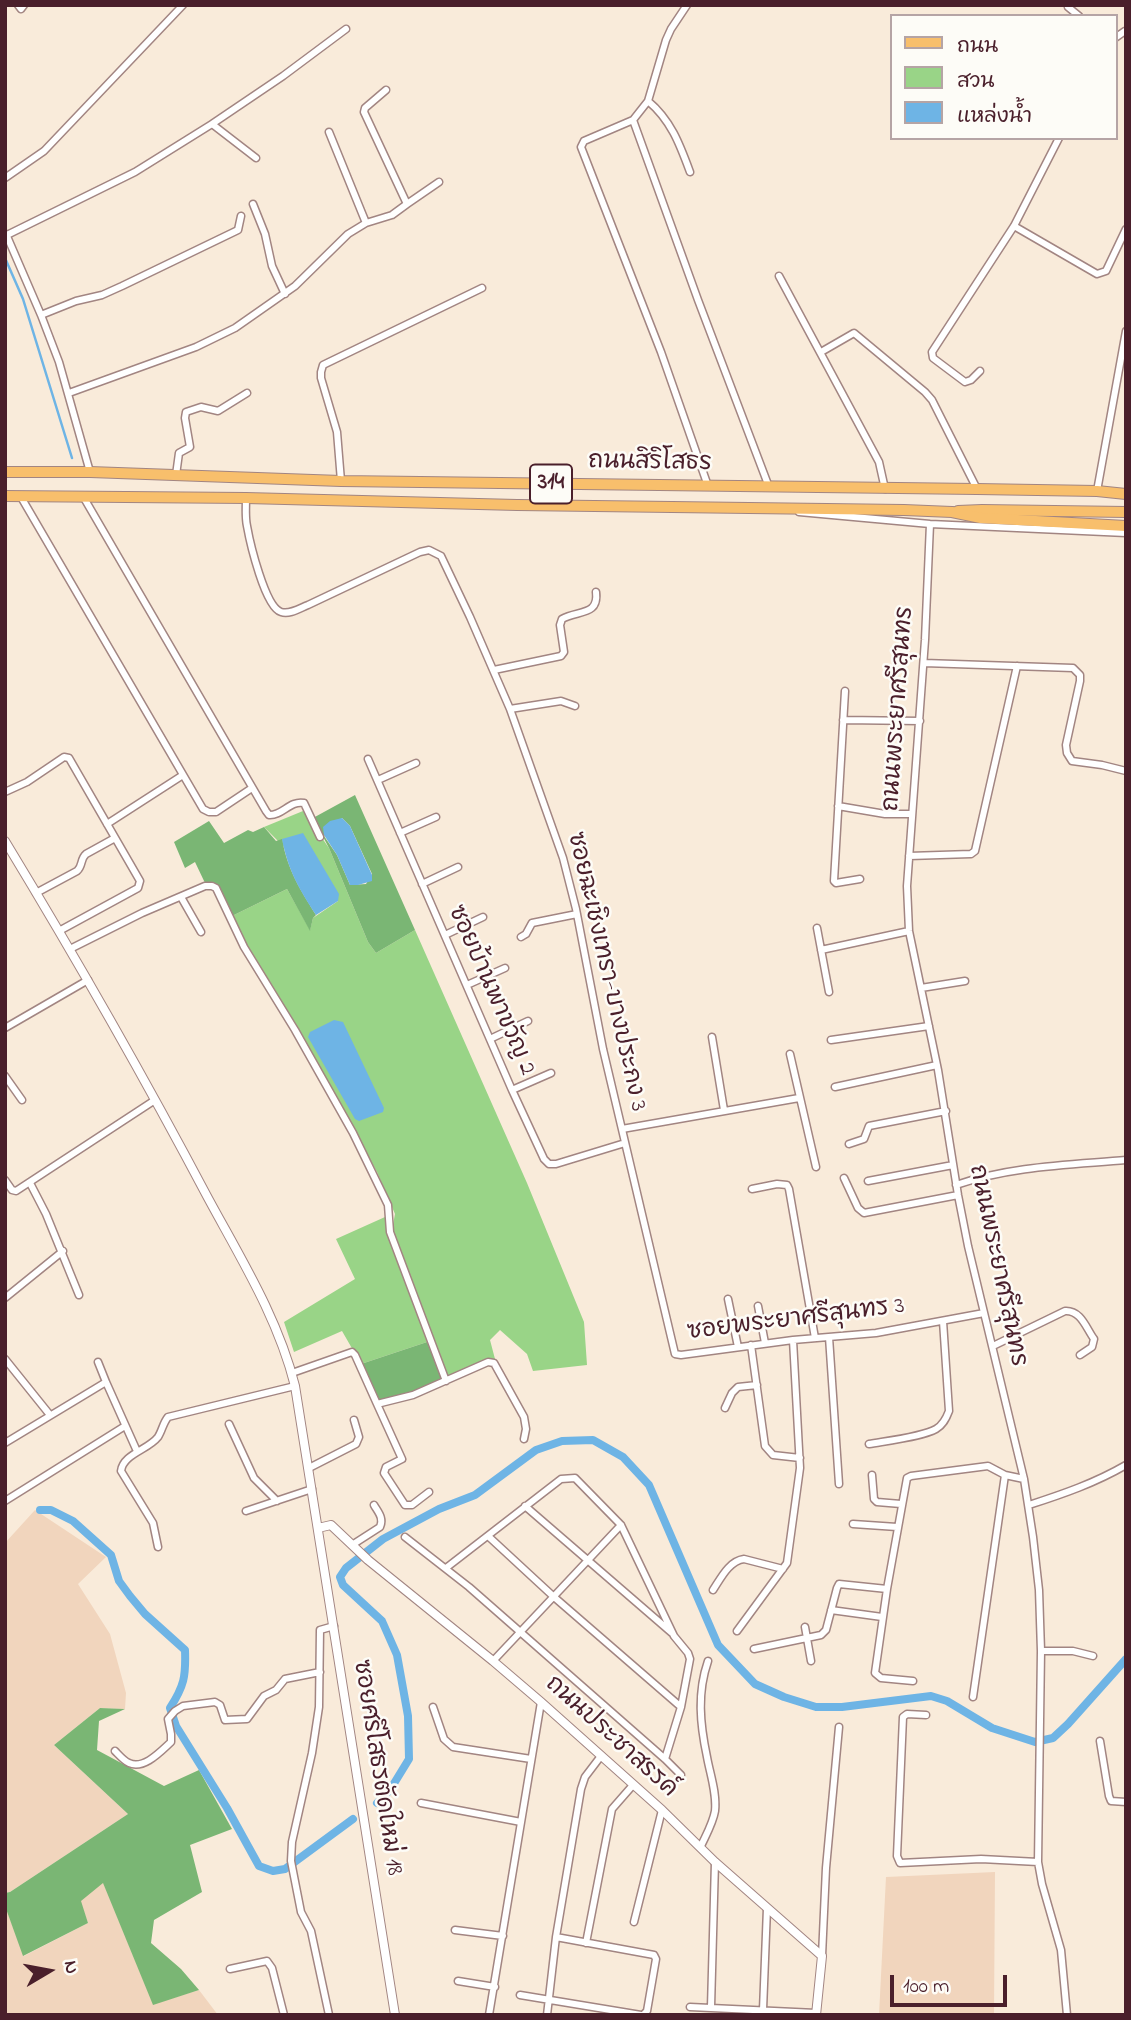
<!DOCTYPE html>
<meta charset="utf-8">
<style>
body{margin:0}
#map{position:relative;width:1131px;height:2020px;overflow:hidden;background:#f9ebda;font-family:"Indie Flower","Playpen Sans Thai",sans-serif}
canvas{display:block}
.frame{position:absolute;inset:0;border:7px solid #4a1f2b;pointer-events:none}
.legend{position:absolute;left:890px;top:14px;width:228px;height:126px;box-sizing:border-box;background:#fdfcf7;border:2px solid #b5a4a5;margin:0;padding:9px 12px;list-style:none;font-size:21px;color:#4a1f2b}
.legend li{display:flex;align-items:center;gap:14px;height:35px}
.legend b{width:35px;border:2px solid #b5a4a5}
.north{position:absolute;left:14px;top:1936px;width:70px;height:70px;-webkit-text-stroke:5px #fdfcf7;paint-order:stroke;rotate:80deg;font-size:19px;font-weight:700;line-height:28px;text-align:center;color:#4a1f2b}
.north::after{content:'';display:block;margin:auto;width:24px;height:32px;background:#4a1f2b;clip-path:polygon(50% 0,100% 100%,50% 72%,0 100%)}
.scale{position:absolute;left:890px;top:1975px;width:117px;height:32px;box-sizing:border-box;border:4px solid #4a1f2b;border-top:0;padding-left:9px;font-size:21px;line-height:24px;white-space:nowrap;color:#4a1f2b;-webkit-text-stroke:5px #fdfcf7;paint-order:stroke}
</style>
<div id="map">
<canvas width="1131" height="2020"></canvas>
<div class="frame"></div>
<ul class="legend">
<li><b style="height:9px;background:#f8bf6c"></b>ถนน</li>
<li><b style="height:19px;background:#99d487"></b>สวน</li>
<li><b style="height:19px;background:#6eb4e5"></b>แหล่งน้ำ</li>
</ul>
<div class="north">N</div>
<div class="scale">100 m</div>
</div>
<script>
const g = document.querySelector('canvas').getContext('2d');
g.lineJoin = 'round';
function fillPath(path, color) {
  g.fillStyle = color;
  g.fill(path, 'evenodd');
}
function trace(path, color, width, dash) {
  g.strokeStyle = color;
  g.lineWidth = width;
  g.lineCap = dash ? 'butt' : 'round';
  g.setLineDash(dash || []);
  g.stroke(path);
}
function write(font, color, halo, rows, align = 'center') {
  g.font = font + ' "Indie Flower","Playpen Sans Thai",sans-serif';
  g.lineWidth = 5;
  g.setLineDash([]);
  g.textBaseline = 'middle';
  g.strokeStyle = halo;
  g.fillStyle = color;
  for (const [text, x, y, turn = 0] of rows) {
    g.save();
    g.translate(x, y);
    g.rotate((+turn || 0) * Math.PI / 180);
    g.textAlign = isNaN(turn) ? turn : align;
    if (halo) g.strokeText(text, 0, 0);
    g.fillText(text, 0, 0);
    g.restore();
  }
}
fillPath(new Path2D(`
 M35 1510 106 1557 78 1584 110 1634 126 1693 125 1709 100 1708 54 1745 128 1814 10 1892 5 1893V1543Z
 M995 1872 994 2015H879L886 1877Z
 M103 1882 153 2004 199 1990 218 2015H5V1906L24 1956 88 1923 80 1901Z`), '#f1d5bd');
fillPath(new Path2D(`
 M303 811 329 848 368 942 376 953 415 930 527 1183 584 1322 587 1365 533 1371 527 1354 500 1330 490 1340 495 1359 448 1377 392 1230 395 1214 377 1172 299 1029 245 942 232 916 287 889 310 930 313 918 338 901 264 827Z
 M385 1217 427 1342 361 1364 342 1331 294 1352 284 1322 355 1279 336 1239Z`), '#99d487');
fillPath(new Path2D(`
 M355 795 415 930 376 953 368 942 329 848 313 818ZM342 818 350 826 372 874 366 884 350 885 337 855 324 836Z
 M209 821 224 843 248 830 253 832 264 827 276 841 282 839C288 871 300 889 316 915L313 918 310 931 287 889 232 916 216 884 205 883 195 862 185 868 174 842Z
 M427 1342 440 1374 441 1381C423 1389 398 1403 377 1400L361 1364Z
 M100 1708 125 1709 99 1721 97 1750 164 1786 199 1770 232 1829 190 1845 202 1892 154 1920 151 1943 181 1969 199 1990 153 2005 103 1883 81 1901 88 1923 23 1956 5 1906V1893L10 1892 128 1814 54 1745Z`), '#7ab674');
fillPath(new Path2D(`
 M342 818 350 826 372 875V881L358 885H350L337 855 324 835 323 827 330 821Z
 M303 833 339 894 338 901 316 915C299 889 288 870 282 839Z
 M334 1020 343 1022 384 1108 383 1112 359 1121 355 1119 308 1037 310 1032Z`), '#6eb4e5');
trace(new Path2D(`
 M5 258 23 299 72 458`), '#6eb4e5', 2.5);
trace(new Path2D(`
 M40 1510H51L73 1521 111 1555 119 1581 130 1596 145 1614 185 1650C186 1677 184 1686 170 1708L176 1726 227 1808 259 1866 273 1871 285 1869 353 1819
 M377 1803 390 1790 409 1759 408 1716 397 1655 382 1621 343 1585 340 1577 346 1568 383 1539 439 1509 475 1495 536 1450 562 1441 593 1440 623 1457 649 1485 718 1645 755 1684 784 1697 816 1707H842L931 1696 947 1701 992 1728 1035 1742 1053 1738 1068 1724 1126 1659`), '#6eb4e5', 8);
const minor = new Path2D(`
 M18 5 21 9 24 5
 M687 5 671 29 666 40 648 101 633 120 584 141 581 147 661 352 708 486
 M1068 7 1079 16
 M1115 38 1125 31
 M386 90 365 108 364 112 407 204 439 182
 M648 101C671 120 680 145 690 172
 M633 120 698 300 769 487
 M212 124 283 76 346 29
 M329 132 366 223
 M5 178 44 151 183 5
 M253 204 265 234 272 266 285 294
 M1014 226 1097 274 1106 271 1126 229
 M6 234 41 315 59 362 90 472
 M7 235 135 172 212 124 256 158
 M779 276 879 462 885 489
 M41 315 76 301 102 295 122 286 238 230 241 216
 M821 352 854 333 925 392 932 400 977 489
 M980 371 971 380 965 382 933 358 932 352 1014 226 1059 138
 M69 393 196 347 235 328 295 286 348 234 366 223 392 215 407 204
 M176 475 179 453 190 447 185 418 186 412 201 407 218 411 247 393
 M341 481 337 432 321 378V372L323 365 482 288
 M1097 491 1126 331
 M21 497 203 809 209 812H216L252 788
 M84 498 266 811 269 815C282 816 290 800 304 803L320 837
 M246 498C246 507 245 517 247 526 250 543 265 607 281 612 290 615 300 608 308 605L420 552 429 550 441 556 470 617 510 709 563 858 576 909 603 1049 675 1354 681 1355 793 1340 876 1333 984 1313
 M799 512 930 524 1126 533
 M930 524 925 640 907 886 909 931 938 1070 958 1195 968 1246 1024 1479 1033 1537 1039 1590 1041 1651 1038 1862 1042 1884 1061 1950 1067 2015
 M924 663 1073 668 1080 675V681L1066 745 1067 753 1072 761 1102 765 1126 771
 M494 670 561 656 564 652 560 625 562 619C578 610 599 616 596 592
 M845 691 834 881 836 883 860 879
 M510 709 561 701 575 706
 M843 720 920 721
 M368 759 512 1090 544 1159 549 1164H556L625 1143
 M378 780 416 763
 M5 792 27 782 64 757 69 758 140 881 138 888 59 931
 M838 806 885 814H912
 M107 824 183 775
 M400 833 436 817
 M909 856 971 854 975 851 1017 666
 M422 884 458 867
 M36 893 77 871C83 866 80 859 86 854L115 838
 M181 897 201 932
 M817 928 829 992
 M445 935 483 917
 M521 937 526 934 532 923 577 914
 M70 949 142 913 205 886H212L216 888 244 947 295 1030 353 1133 388 1205 390 1232 446 1381
 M821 950 909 931
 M467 985 505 968
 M921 988 965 981
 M5 1028 88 980
 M712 1037 724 1110
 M490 1039 528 1021
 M831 1040 929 1026
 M790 1054 816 1167
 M5 1076 22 1100
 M835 1087 937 1065
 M512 1090 551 1073
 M622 1129 799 1098
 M849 1144 864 1139 869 1126 946 1111
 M844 1178 858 1208 864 1213 958 1195
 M5 1180 12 1190 16 1191 155 1100
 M868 1181 953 1165
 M30 1183 46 1214 79 1295
 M956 1185C1011 1166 1069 1165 1126 1160
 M752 1189 777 1184 787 1185 789 1189 815 1338
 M5 1298 63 1251
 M728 1299 738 1347
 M758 1306 765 1343
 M829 1337 839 1484
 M751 1345 765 1446 773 1455 800 1458
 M993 1346 1065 1311C1081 1310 1086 1328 1094 1339L1092 1347 1080 1355
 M5 1359 50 1415
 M98 1362 106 1382
 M292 1373 352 1352 355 1355 377 1404 413 1395 488 1362 494 1363 524 1417 526 1429 524 1439
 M377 1404 402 1459 386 1467 384 1473 405 1505H412L429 1492
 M725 1408 732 1393 738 1387 757 1385
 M229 1424 254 1478 277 1501
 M5 1443 106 1382 136 1449
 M869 1444C886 1441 922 1437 936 1429 943 1425 946 1419 949 1411L943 1321
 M309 1468 356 1444 359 1437 354 1420
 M872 1475 874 1499 877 1502 901 1504
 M5 1501 125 1426
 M1029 1505C1063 1494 1095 1483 1126 1465
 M525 1506 672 1633
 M246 1511 312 1489
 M853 1524 897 1527
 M488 1536 554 1597 681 1707
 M405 1537 469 1587 665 1759 681 1775
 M352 1545 380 1527C384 1518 378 1512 374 1505
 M158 1547 153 1523 121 1471C123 1454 148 1450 158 1437 162 1431 163 1423 168 1417L295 1386
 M446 1568 561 1479 575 1478 621 1525 674 1636 688 1653 690 1659 681 1707 665 1759
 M713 1590C721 1578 729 1561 744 1559L783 1569
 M831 1610 882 1617
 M805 1627 811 1661
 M737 1631 787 1563 800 1468 793 1340
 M754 1649 821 1635 826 1630 837 1588 839 1584 887 1589
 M1041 1651H1073L1093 1656
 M493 1661 621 1525
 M913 1681 881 1678 875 1673 887 1589 907 1478 911 1476 988 1466 1005 1475 1024 1479
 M973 1697 1005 1475
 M433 1707 444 1739 453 1747 531 1759
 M926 1715 907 1714 903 1717 897 1856 900 1863 981 1859 1038 1862
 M1100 1741 1109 1796 1111 1801 1126 1802
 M115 1751C119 1755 124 1761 129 1763 144 1770 161 1751 171 1742V1734L168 1719 175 1711 183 1706 215 1702 220 1705 225 1720 247 1719 264 1696 276 1690 285 1679 320 1672
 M421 1803 521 1822
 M701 1846C706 1835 713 1823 715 1811 717 1793 710 1774 707 1757 700 1724 697 1693 708 1661
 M634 1922 662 1810
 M455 1930 503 1936
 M556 1937 654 1955 656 1959 647 2011 643 2015
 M586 1943 612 1809 633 1785
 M822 1956 826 1868 839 1727
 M230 1969 267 1961 272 1968 284 2015
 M458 1981 495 1987
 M520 1995 641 2015
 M690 2007 816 2013
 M711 2007 715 1862
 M763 2010 767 1908
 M329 2015 311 1931 301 1912 291 1861 292 1842 312 1753 319 1707 320 1630 334 1626
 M489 2015 541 1702
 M547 2015 556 1937 581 1789 585 1777 601 1756`);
const tertiary = new Path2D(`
 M5 841C76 958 144 1077 208 1198 241 1259 278 1318 295 1386L395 2015
 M318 1528 331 1525 368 1560 493 1661 541 1702 662 1810 715 1862 822 1956 816 2015`);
const primary = new Path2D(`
 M958 511 982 510 1126 512`);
const trunk = new Path2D(`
 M5 472H90L341 481 977 489 1097 491 1126 494
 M5 496 246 498 517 505 904 510 952 512 981 518 1126 526`);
trace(minor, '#a28582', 9);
trace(tertiary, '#a28582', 10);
trace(primary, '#a28582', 12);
trace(trunk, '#a28582', 12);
trace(minor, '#fff', 6);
trace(tertiary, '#fff', 8);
trace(primary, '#f8bf6c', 10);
trace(trunk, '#f8bf6c', 10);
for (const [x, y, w] of [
 [551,484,42]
]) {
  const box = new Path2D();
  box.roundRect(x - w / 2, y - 19.5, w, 39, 5);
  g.fillStyle = '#fdfcf7';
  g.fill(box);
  trace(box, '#4a1f2b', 2);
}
write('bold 23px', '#4a1f2b', null, [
 ["314",551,484]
]);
write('24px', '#4a1f2b', '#fdfcf7', [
 ["ถนนสิริโสธร",650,464,1],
 ["ถนนพระยาศรีสุนทร",900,709,-86],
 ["ซอยฉะเชิงเทรา-บางประกง 3",605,972,77],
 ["ซอยบ้านพาขวัญ 2",490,991,66],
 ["ถนนพระยาศรีสุนทร",996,1266,78],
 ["ซอยพระยาศรีสุนทร 3",796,1321,-7],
 ["ถนนประชาสรรค์",610,1738,42],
 ["ซอยศรีโสธรตัดใหม่ 18",376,1768,81]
]);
</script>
